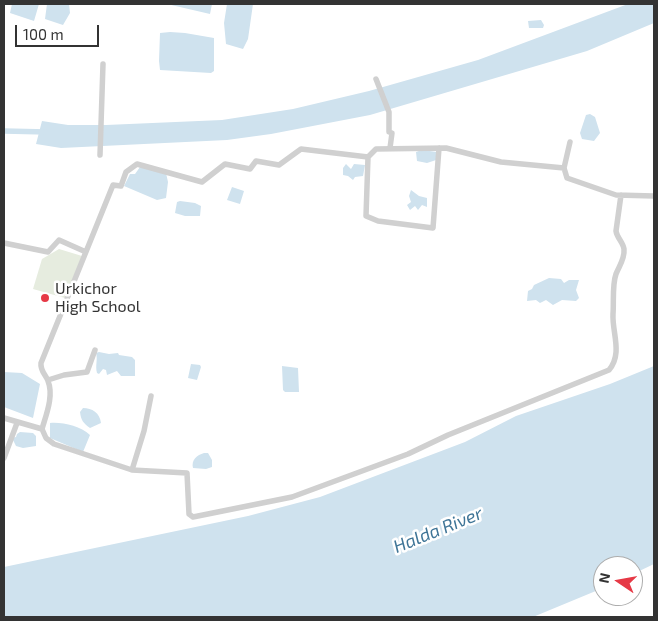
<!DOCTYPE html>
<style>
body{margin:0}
#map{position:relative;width:658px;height:621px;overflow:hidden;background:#fff;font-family:"Exo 2",sans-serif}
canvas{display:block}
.frame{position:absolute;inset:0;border:5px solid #333;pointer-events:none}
.north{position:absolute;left:593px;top:556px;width:50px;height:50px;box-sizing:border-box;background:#fff;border:1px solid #adadad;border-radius:50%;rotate:282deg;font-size:14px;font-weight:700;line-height:20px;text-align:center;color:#333}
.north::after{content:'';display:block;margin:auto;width:18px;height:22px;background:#e63946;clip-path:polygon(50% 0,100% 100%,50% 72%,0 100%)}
.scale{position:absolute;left:15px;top:25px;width:84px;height:22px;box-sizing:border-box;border:2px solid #333;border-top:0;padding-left:6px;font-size:15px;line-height:18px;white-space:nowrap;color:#333;-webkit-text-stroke:4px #fff;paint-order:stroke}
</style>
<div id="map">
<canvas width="658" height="621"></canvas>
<div class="frame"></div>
<div class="north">N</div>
<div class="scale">100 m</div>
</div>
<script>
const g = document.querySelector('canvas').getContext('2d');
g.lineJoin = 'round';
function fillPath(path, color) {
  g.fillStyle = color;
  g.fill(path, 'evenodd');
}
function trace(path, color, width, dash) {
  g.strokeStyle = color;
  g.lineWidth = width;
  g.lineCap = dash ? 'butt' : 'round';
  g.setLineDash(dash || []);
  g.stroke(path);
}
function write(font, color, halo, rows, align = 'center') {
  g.font = font + ' "Exo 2",sans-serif';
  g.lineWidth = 5;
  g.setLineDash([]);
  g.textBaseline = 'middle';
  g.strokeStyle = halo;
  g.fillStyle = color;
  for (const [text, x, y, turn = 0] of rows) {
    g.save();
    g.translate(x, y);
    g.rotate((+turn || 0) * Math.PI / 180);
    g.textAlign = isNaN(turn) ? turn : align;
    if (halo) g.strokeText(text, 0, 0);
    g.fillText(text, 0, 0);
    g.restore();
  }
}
fillPath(new Path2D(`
 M59 249 82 256 65 298 33 289 42 259Z`), '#e6ecdf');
fillPath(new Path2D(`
 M12 4H39L34 21 10 13Z
 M47 4H69L70 13 63 25 45 19Z
 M167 4H212L210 14Z
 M227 4H253L248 39 243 49 226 44 224 23Z
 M628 4H654V23L587 51 370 115 271 134 227 140 61 148 36 144 42 121 68 125H106L222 120 293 109 369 91 478 60Z
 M541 20 544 25 543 28H529L528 21Z
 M170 32 185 33 214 38V71L211 73 160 70 159 61 160 33Z
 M590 114 595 117 600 133 594 141 582 139 580 133 586 115Z
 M422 150 437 152 436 160 427 163 417 161 416 152Z
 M346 164 351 169 354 164 365 165 363 176 355 177 353 180 348 176 343 175V168Z
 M140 167 166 173 168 182 166 198 157 200 124 186 130 174H135Z
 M232 187 244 191 240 204 227 200Z
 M411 190 419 196 427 198V207L422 205 418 210 415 206 410 210 407 205 411 202 409 196Z
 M180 201 195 203 201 206 200 216H185L175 213 177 202Z
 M549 278 561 279 564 283 569 280H579L576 290 579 298 576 301 562 300 553 305 546 300 540 303 536 300 527 301 528 291 532 289 534 285Z
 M99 352 109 354 118 353 119 355 132 357 135 360V376H121L117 371 107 375 106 370 103 369 99 374 97 373C95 365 98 360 96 353Z
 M191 364 200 365 201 367 197 380 188 378Z
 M282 366 298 368 299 392H285L283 390Z
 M654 366V564L633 574V566H603V588L533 617H4V567L248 516 320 497 465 442 516 416 610 384Z
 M4 372 22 373 40 384 33 418 4 407Z
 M83 408C92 408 100 413 101 423L90 428C83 423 81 420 80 412Z
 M50 423C63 422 80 426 90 435L83 452 50 438Z
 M20 432 33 433 36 436V446L23 448 16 446 12 438 16 437 17 434Z
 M204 453H208L212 460V467L206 469 193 468C191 460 197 455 204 453Z`), '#cfe2ee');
trace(new Path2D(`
 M4 131 47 132`), '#cfe2ee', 5.5);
trace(new Path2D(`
 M376 79 389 112V132L392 133 390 148
 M100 155 103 64
 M368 157 366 216 378 221 433 228 439 148
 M564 168 570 142
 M4 243 48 252 59 240 86 252
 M48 380 64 375 87 372 95 350
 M4 418 42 429C46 415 54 396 48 381 46 375 40 371 41 363L113 185 121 186 126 172 137 164 202 182 225 164 250 169 256 161 279 165 301 149 368 157 376 149 446 148 501 162 564 168 567 178 616 195 654 196
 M42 429 46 438 54 444 132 470 144 431 151 396
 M4 458 17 423
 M132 470 187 473 189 514 193 517 292 497 408 454 448 435 609 370C623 353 612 333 613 314 614 302 612 285 616 274 619 266 625 259 624 249 623 242 617 238 616 231L621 195`), '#d0d0d0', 5.5);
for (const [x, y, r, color] of [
 [45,298,5,"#e63946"]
]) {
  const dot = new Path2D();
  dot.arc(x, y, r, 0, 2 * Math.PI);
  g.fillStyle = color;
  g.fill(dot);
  trace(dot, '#fff', 2);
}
write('16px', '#333', '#fff', [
 ["Urkichor",55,289],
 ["High School",55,307]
], 'left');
write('italic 18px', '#3f7597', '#fff', [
 ["Halda River",438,530,-22]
]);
</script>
